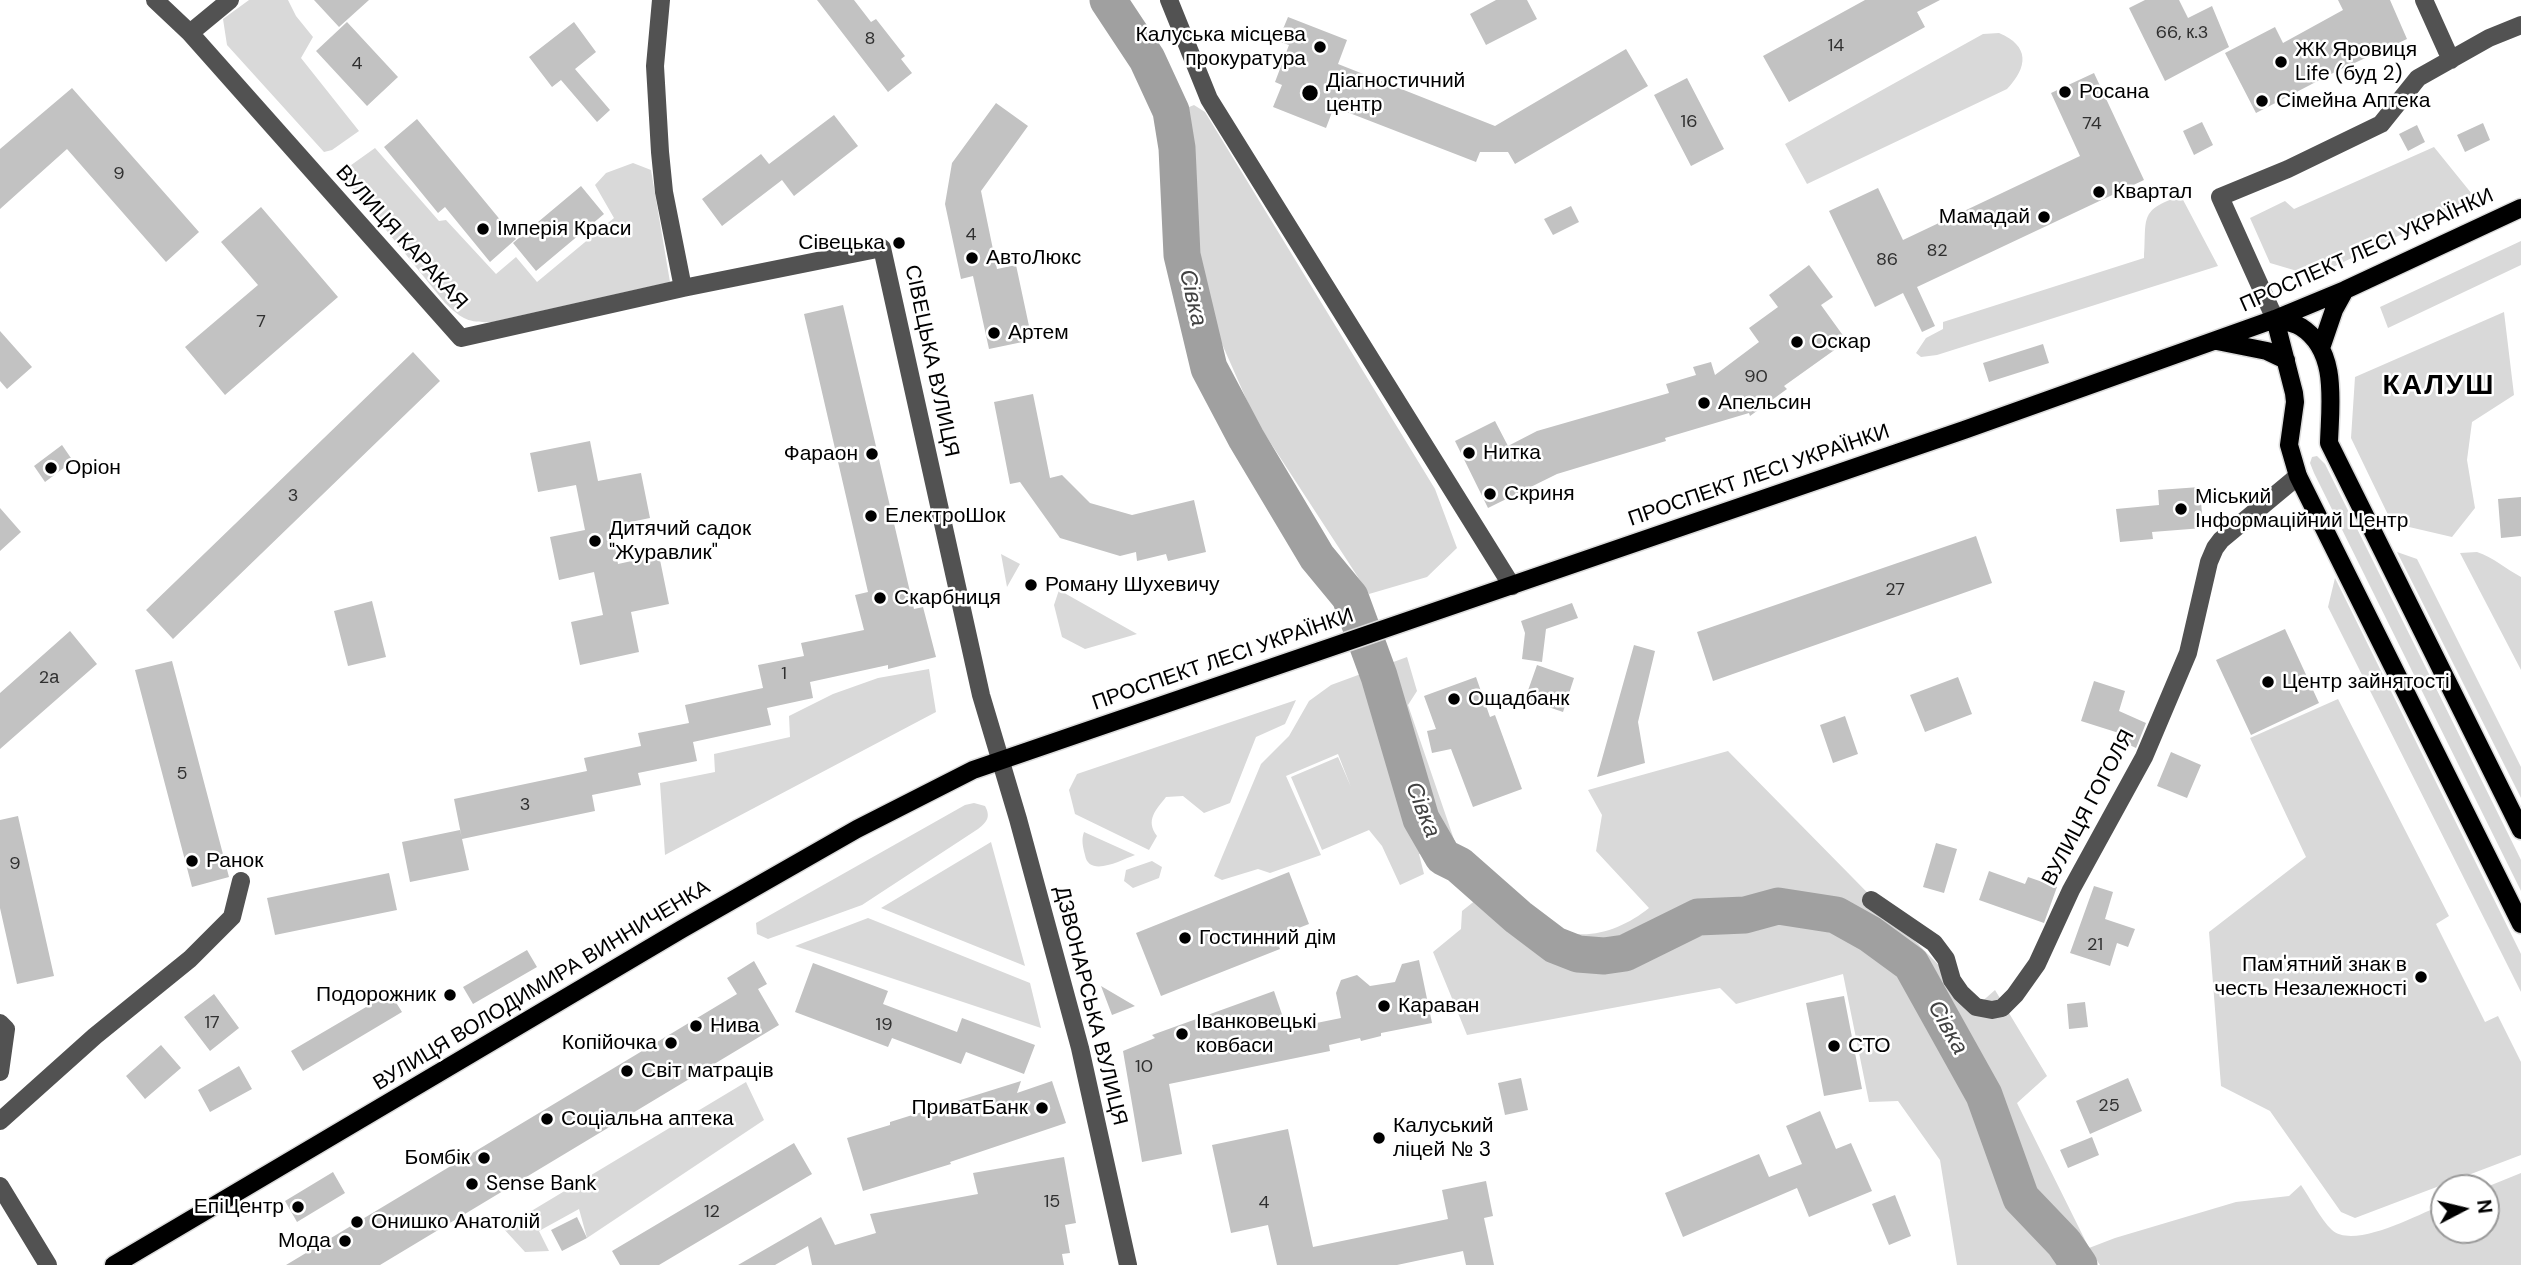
<!DOCTYPE html>
<meta charset="utf-8">
<style>
body{margin:0}
#map{position:relative;width:2521px;height:1265px;overflow:hidden;background:#fff;font-family:"DM Sans",sans-serif}
canvas{display:block}
.north{position:absolute;left:2430px;top:1174px;width:70px;height:70px;box-sizing:border-box;background:#fff;border:2px solid #999;border-radius:50%;rotate:83deg;font-size:19px;font-weight:700;line-height:28px;text-align:center;color:#000}
.north::after{content:'';display:block;margin:auto;width:24px;height:32px;background:#000;clip-path:polygon(50% 0,100% 100%,50% 72%,0 100%)}
</style>
<div id="map">
<canvas width="2521" height="1265"></canvas>
<div class="north">N</div>
</div>
<script>
const g = document.querySelector('canvas').getContext('2d');
g.lineJoin = 'round';
function fillPath(path, color) {
  g.fillStyle = color;
  g.fill(path, 'evenodd');
}
function trace(path, color, width, dash) {
  g.strokeStyle = color;
  g.lineWidth = width;
  g.lineCap = dash ? 'butt' : 'round';
  g.setLineDash(dash || []);
  g.stroke(path);
}
function write(font, color, halo, rows, align = 'center') {
  g.font = font + ' "DM Sans",sans-serif';
  g.lineWidth = 5;
  g.setLineDash([]);
  g.textBaseline = 'middle';
  g.strokeStyle = halo;
  g.fillStyle = color;
  for (const [text, x, y, turn = 0] of rows) {
    g.save();
    g.translate(x, y);
    g.rotate((+turn || 0) * Math.PI / 180);
    g.textAlign = isNaN(turn) ? turn : align;
    if (halo) g.strokeText(text, 0, 0);
    g.fillText(text, 0, 0);
    g.restore();
  }
}
fillPath(new Path2D(`
 M249 0H288L296 16 313 37 301 58 359 131 332 150 324 152 227 45 223 19Z
 M1999 33C2030 46 2028 67 2007 89L1807 184 1785 144 1983 34Z
 M1194 105 1205 112 1435 489 1457 548 1427 577 1369 594 1255 419 1219 337 1197 252 1182 110Z
 M2434 147 2476 199 2314 276 2270 263 2250 218 2285 201 2294 209Z
 M375 148 439 221 446 220 496 274 516 257 537 282 614 218 595 185 606 173 633 163 651 170 670 282 492 322C468 323 462 319 445 303L349 184 346 175 347 168Z
 M2181 196 2218 266 1937 355 1921 357 1916 353 1926 338 1943 329V322L2144 258C2147 218 2138 210 2181 196Z
 M2521 241V265L2388 328 2380 307Z
 M2504 312 2514 395 2472 422 2467 460 2475 508 2452 537 2392 523 2351 438 2355 377Z
 M2317 456 2325 464 2521 860V891L2314 473 2310 463 2312 457Z
 M2397 552 2417 559 2521 767V798Z
 M2477 552C2493 557 2506 569 2521 577V670L2460 553Z
 M1001 554 1020 564 1007 587Z
 M2335 578 2521 954V992L2328 607Z
 M1059 590 1137 634 1085 649 1062 637 1054 605Z
 M1407 657 1417 691 1408 705 1459 854H1419L1424 874 1400 885 1382 846 1369 830 1322 850 1291 777 1338 757 1351 787 1338 754 1286 776 1321 855 1270 873 1258 869 1222 880 1214 876 1261 764 1289 736 1309 701 1331 685Z
 M929 669 936 712 665 855 660 783 715 772 714 754 790 737 789 716 833 694 878 678Z
 M2338 699 2449 916 2436 924 2485 1022 2498 1016 2521 1062V1155L2355 1218 2341 1212 2270 1111 2221 1086 2209 932 2306 857 2250 738Z
 M1296 700 1285 724 1256 737 1230 803 1204 813 1183 796 1166 797C1156 810 1145 820 1157 836L1149 850 1075 814 1069 790 1077 774Z
 M1728 751 1978 1005 1995 990 2047 1076 2017 1103 2089 1248 2115 1238 2236 1202 2289 1196 2301 1185C2310 1198 2321 1220 2332 1230 2354 1250 2419 1214 2444 1204V1230H2486L2484 1188 2521 1173V1265H2100L2089 1249 2085 1265H1957L1940 1160 1898 1101 1869 1102 1843 974 1736 1004 1720 988 1467 1035 1433 952 1461 929 1462 911 1496 884C1512 897 1529 914 1548 925 1581 945 1622 930 1649 908L1596 851 1602 815 1588 790Z
 M974 803 985 806C991 817 987 822 978 829L862 905 768 939 757 934 756 923 965 805Z
 M1084 832 1135 855C1121 860 1089 878 1085 855 1083 847 1081 840 1084 832Z
 M991 842 1025 966 881 908Z
 M1152 861 1162 867 1159 878 1133 888 1124 881 1126 870Z
 M868 918 1030 983 1041 1028 795 946Z
 M746 1082 764 1120 587 1238 579 1209 539 1231 549 1251 525 1252 503 1228Z`), '#d9d9d9');
trace(new Path2D(`
 M1108 0 1147 59 1171 111 1177 148 1182 255 1209 368 1246 438 1317 557 1350 597 1379 676 1421 819 1443 857 1459 865 1518 917 1555 945 1578 954 1604 956 1625 953 1698 917 1745 915 1778 906 1836 915 1870 934 1911 964 1984 1095 2021 1198 2064 1243 2079 1265`), '#a0a0a0', 37);
fillPath(new Path2D(`
 M314 0H369L339 27Z
 M817 0H854L871 22 876 19 905 56 901 59 912 73 888 92Z
 M1496 0H1527L1537 19 1486 45 1470 14Z
 M1865 0H1940L1917 12 1925 27 1789 102 1763 56Z
 M2145 0H2179L2188 18 2212 6 2229 47 2165 81 2129 8Z
 M2338 0H2390L2407 39 2337 71 2256 113 2225 53 2275 27 2283 43 2343 10Z
 M1288 17 1347 40 1338 64 1495 126 1626 49 1648 86 1515 164 1508 152H1480L1476 162 1334 107 1326 128 1273 107 1282 85 1275 82 1289 45 1278 41Z
 M347 22 398 77 367 106 316 51Z
 M574 22 596 52 575 69 610 110 597 122 561 80 552 87 529 57Z
 M2094 73 2144 180 1917 287 1935 326 1922 332 1903 293 1875 307 1829 211 1878 188 1903 240 2080 156 2051 93Z
 M1687 78 1724 149 1691 166 1654 95Z
 M72 88 199 232 166 262 67 149 0 209V149Z
 M996 103 1028 126 981 191 997 269 1016 265 1032 340 989 349 973 276 961 279 945 204 952 163Z
 M834 115 858 146 794 196 782 180 722 226 702 199 761 154 769 164Z
 M417 119 516 239 490 262 445 207 438 213 384 147Z
 M2202 122 2213 145 2194 155 2183 131Z
 M2483 123 2490 140 2465 152 2457 135Z
 M2417 125 2425 142 2408 151 2399 134Z
 M581 186 604 214 536 271 513 243Z
 M1571 206 1579 222 1553 235 1544 219Z
 M261 207 338 297 225 395 185 347 258 285 221 242Z
 M1809 265 1833 297 1821 305 1847 341 1784 386 1787 389 1750 416 1749 413 1665 438 1666 441 1557 474 1488 508 1455 441 1495 421 1508 446 1537 431 1669 393 1666 384 1696 375 1693 367 1711 362 1715 375 1759 342 1749 328 1778 307 1769 295Z
 M843 305 914 609 923 607 936 657 888 669V665L810 682 813 698 767 708 771 725 693 742 697 761 638 773 641 785 592 795 595 811 462 839 454 799 587 771 584 758 641 746 638 733 689 723 685 705 763 688 758 665 804 656 801 643 864 630 855 595 868 592 804 314Z
 M0 331 32 367 7 389 0 381Z
 M2043 344 2049 363 1989 382 1983 363Z
 M413 352 440 381 173 639 146 610Z
 M1033 394 1050 478 1062 475 1090 503 1132 515 1194 500 1206 552 1168 561 1166 554 1137 561 1136 552 1120 556 1060 538 1020 482 1010 484 994 402Z
 M590 441 598 481 641 473 650 518 611 526 618 564 659 555 669 604 631 612 639 652 580 665 571 622 603 615 594 572 559 580 550 537 585 530 576 485 538 492 530 453Z
 M62 445 73 461 45 482 34 466Z
 M2200 487 2203 528 2152 532 2153 539 2120 542 2116 509 2159 505 2158 490Z
 M2521 497V536L2501 538 2498 499Z
 M0 508 21 532 0 551Z
 M1976 536 1992 583 1713 681 1697 632Z
 M372 601 386 657 348 666 334 611Z
 M1572 603 1578 618 1546 629 1542 662 1522 659 1525 633 1521 621Z
 M2285 629 2319 703 2251 735 2216 660Z
 M70 631 97 664 0 749V693Z
 M1634 645 1655 651 1638 722 1645 763 1597 777Z
 M172 661 229 877 192 887 135 670Z
 M1537 665 1574 678 1563 712 1525 699Z
 M1476 677 1490 717 1495 715 1522 789 1473 807 1451 749 1432 753 1427 731 1436 729 1424 696Z
 M1958 677 1972 714 1925 732 1910 695Z
 M2094 681 2125 691 2119 711 2146 723 2136 748 2119 740 2122 734 2081 721Z
 M1845 716 1858 754 1833 763 1820 725Z
 M2171 752 2201 765 2187 798 2157 786Z
 M18 816 54 976 17 984 0 908V820Z
 M460 830 469 870 410 882 402 842Z
 M1936 843 1957 849 1944 893 1923 887Z
 M1989 871 2025 884 2028 877 2057 887 2044 923 1979 900Z
 M1289 872 1309 924 1275 937 1280 949 1161 996 1136 933Z
 M389 873 397 910 275 935 267 898Z
 M2094 886 2113 892 2105 919 2135 929 2128 947 2117 943 2110 966 2070 953Z
 M527 950 537 967 473 1004 463 987Z
 M1419 960 1432 1023 1381 1033V1036L1361 1041 1360 1038 1329 1045 1330 1051 1169 1084 1182 1154 1142 1162 1123 1051 1155 1038 1152 1035 1274 991 1287 1029 1341 1018 1336 993 1341 980 1357 975 1370 986 1395 982 1402 964Z
 M754 961 767 984 758 989 779 1025 380 1265H286L737 994 727 978Z
 M813 963 888 991 883 1004 957 1032 962 1018 1035 1045 1024 1074 966 1052 961 1064 892 1038 888 1047 795 1012Z
 M1101 986 1135 1006 1112 1015Z
 M390 993 402 1012 303 1071 291 1051Z
 M214 994 239 1028 210 1051 184 1017Z
 M1844 996 1862 1089 1824 1096 1806 1003Z
 M2085 1002 2088 1027 2069 1029 2067 1004Z
 M161 1045 181 1068 145 1099 126 1076Z
 M239 1066 252 1089 210 1112 198 1090Z
 M1521 1078 1528 1110 1505 1115 1498 1083Z
 M2128 1078 2142 1111 2090 1134 2076 1101Z
 M1021 1081 1017 1093 1052 1081 1066 1123 950 1162 951 1164 863 1191 847 1138 890 1125V1122Z
 M1820 1111 1836 1149 1851 1143 1872 1191 1809 1217 1797 1188 1683 1237 1665 1193 1759 1154 1769 1177 1802 1164 1786 1126Z
 M1288 1129 1313 1247 1448 1219 1442 1190 1486 1181 1493 1216 1484 1218 1494 1265H1466L1463 1251 1397 1265H1277L1268 1225 1231 1233 1212 1145Z
 M2092 1137 2099 1155 2068 1168 2060 1150Z
 M794 1143 812 1174 659 1265H620L612 1251Z
 M1064 1157 1076 1223 1065 1225 1070 1253 1062 1254 1064 1265H812L808 1246 775 1265H738L821 1217 835 1245 876 1233 870 1214 978 1194 973 1173Z
 M333 1172 345 1193 297 1222 285 1201Z
 M1895 1195 1911 1236 1889 1245 1872 1204Z
 M577 1217 587 1238 562 1251 551 1230Z`), '#c2c2c2');
const major = new Path2D(`
 M2275 319 2294 393 2295 402 2289 445 2298 476 2521 924
 M2275 319C2283 321 2293 322 2301 327 2339 351 2330 405 2329 443L2521 830
 M2217 341 2267 351 2286 360
 M2321 348 2334 310 2345 290
 M114 1265 682 929 857 829 973 770 1964 430 2275 319 2345 290 2521 208`);
trace(major, '#dbdbdb', 21);
trace(new Path2D(`
 M155 0 190 33 461 338 683 288 882 248 981 695 1018 819 1080 1048 1128 1265
 M661 0 655 66 660 152 664 192 683 288
 M1169 0 1209 99 1512 586
 M2424 0 2451 60
 M190 33 230 0
 M2275 319 2220 197 2288 169 2381 124 2418 78 2489 38 2521 25
 M1871 900 1934 943 1946 959 1952 980 1961 993 1976 1007 1992 1010 2002 1008 2015 995 2037 964 2071 890 2144 757 2188 653 2209 562 2215 548 2221 540 2298 476
 M0 1023 6 1029 0 1072
 M0 1121 95 1036 190 959 232 917 241 881
 M0 1186 48 1265`), '#525252', 18);
trace(major, '#000', 18);
for (const [x, y, r, color] of [
 [1320,47,7,"#000"],
 [2281,62,7,"#000"],
 [2065,92,7,"#000"],
 [1310,93,9,"#000"],
 [2262,101,7,"#000"],
 [2099,192,7,"#000"],
 [2044,217,7,"#000"],
 [483,229,7,"#000"],
 [899,243,7,"#000"],
 [972,258,7,"#000"],
 [994,333,7,"#000"],
 [1797,342,7,"#000"],
 [1704,403,7,"#000"],
 [1469,453,7,"#000"],
 [872,454,7,"#000"],
 [51,468,7,"#000"],
 [1490,494,7,"#000"],
 [2181,509,7,"#000"],
 [871,516,7,"#000"],
 [595,541,7,"#000"],
 [1031,585,7,"#000"],
 [880,598,7,"#000"],
 [2268,682,7,"#000"],
 [1454,699,7,"#000"],
 [192,861,7,"#000"],
 [1185,938,7,"#000"],
 [2421,977,7,"#000"],
 [450,995,7,"#000"],
 [1384,1006,7,"#000"],
 [696,1026,7,"#000"],
 [1182,1034,7,"#000"],
 [671,1043,7,"#000"],
 [1834,1046,7,"#000"],
 [627,1071,7,"#000"],
 [1042,1108,7,"#000"],
 [547,1119,7,"#000"],
 [1379,1138,7,"#000"],
 [484,1158,7,"#000"],
 [472,1184,7,"#000"],
 [298,1207,7,"#000"],
 [357,1222,7,"#000"],
 [345,1241,7,"#000"]
]) {
  const dot = new Path2D();
  dot.arc(x, y, r, 0, 2 * Math.PI);
  g.fillStyle = color;
  g.fill(dot);
  trace(dot, '#fff', 2.5);
}
write('18px', '#303030', null, [
 ["66, к.3",2182,33],
 ["8",870,39],
 ["14",1836,46],
 ["4",357,64],
 ["16",1689,122],
 ["74",2092,124],
 ["9",119,174],
 ["4",971,235],
 ["82",1937,251],
 ["86",1887,260],
 ["7",261,322],
 ["90",1756,377],
 ["3",293,496],
 ["27",1895,590],
 ["1",784,674],
 ["2а",49,678],
 ["5",182,774],
 ["3",525,805],
 ["9",15,864],
 ["21",2095,945],
 ["17",212,1023],
 ["19",884,1025],
 ["10",1144,1067],
 ["25",2109,1106],
 ["15",1052,1202],
 ["4",1264,1203],
 ["12",712,1212]
]);
write('21px', '#000', '#fff', [
 ["Калуська місцева",1306,35,"right"],
 ["прокуратура",1306,59,"right"],
 ["ЖК Яровиця",2295,50],
 ["Life (буд 2)",2295,74],
 ["Діагностичний",1326,81],
 ["центр",1326,105],
 ["Росана",2079,92],
 ["Сімейна Аптека",2276,101],
 ["Квартал",2113,192],
 ["Мамадай",2030,217,"right"],
 ["Імперія Краси",497,229],
 ["Сівецька",885,243,"right"],
 ["АвтоЛюкс",986,258],
 ["Артем",1008,333],
 ["Оскар",1811,342],
 ["Апельсин",1718,403],
 ["Нитка",1483,453],
 ["Фараон",858,454,"right"],
 ["Оріон",65,468],
 ["Скриня",1504,494],
 ["Міський",2195,497],
 ["Інформаційний Центр",2195,521],
 ["ЕлектроШок",885,516],
 ["Дитячий садок",609,529],
 ["\"Журавлик\"",609,553],
 ["Роману Шухевичу",1045,585],
 ["Скарбниця",894,598],
 ["Центр зайнятості",2282,682],
 ["Ощадбанк",1468,699],
 ["Ранок",206,861],
 ["Гостинний дім",1199,938],
 ["Пам'ятний знак в",2407,965,"right"],
 ["честь Незалежності",2407,989,"right"],
 ["Подорожник",436,995,"right"],
 ["Караван",1398,1006],
 ["Іванковецькі",1196,1022],
 ["ковбаси",1196,1046],
 ["Нива",710,1026],
 ["Копійочка",657,1043,"right"],
 ["СТО",1848,1046],
 ["Світ матраців",641,1071],
 ["ПриватБанк",1028,1108,"right"],
 ["Соціальна аптека",561,1119],
 ["Калуський",1393,1126],
 ["ліцей № 3",1393,1150],
 ["Бомбік",470,1158,"right"],
 ["Sense Bank",486,1184],
 ["ЕпіЦентр",284,1207,"right"],
 ["Онишко Анатолій",371,1222],
 ["Мода",331,1241,"right"]
], 'left');
write('21px', '#000', '#fff', [
 ["ВУЛИЦЯ КАРАКАЯ",401,238,48],
 ["ПРОСПЕКТ ЛЕСІ УКРАЇНКИ",2367,251,-24],
 ["СІВЕЦЬКА ВУЛИЦЯ",931,361,78],
 ["ПРОСПЕКТ ЛЕСІ УКРАЇНКИ",1759,476,-19],
 ["ПРОСПЕКТ ЛЕСІ УКРАЇНКИ",1223,660,-19],
 ["ВУЛИЦЯ ГОГОЛЯ",2089,808,-62],
 ["ВУЛИЦЯ ВОЛОДИМИРА ВИННИЧЕНКА",542,986,-31],
 ["ДЗВОНАРСЬКА ВУЛИЦЯ",1090,1006,76]
]);
write('italic 23px', '#414141', '#fff', [
 ["Сівка",1192,298,77],
 ["Сівка",1422,810,68],
 ["Сівка",1947,1028,61]
]);
g.letterSpacing = '2px';
write('bold 28px', '#000', '#fff', [
 ["КАЛУШ",2439,387]
]);
g.letterSpacing = '0px';
</script>
